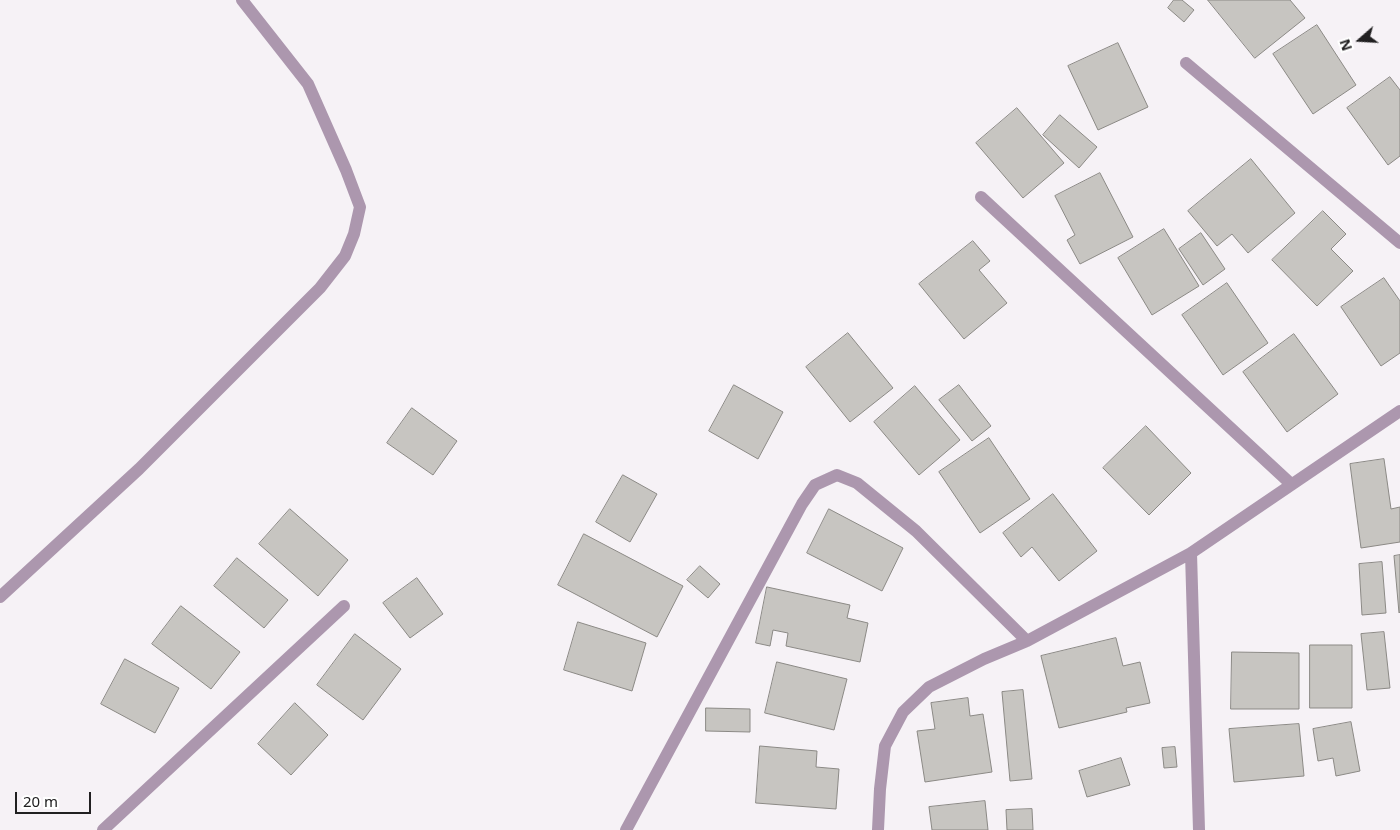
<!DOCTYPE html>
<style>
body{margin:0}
#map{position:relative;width:1400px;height:830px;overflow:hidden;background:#f6f2f6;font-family:"Noto Sans",sans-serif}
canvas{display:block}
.north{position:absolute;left:1335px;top:15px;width:50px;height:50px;-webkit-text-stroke:4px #fff;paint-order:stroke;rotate:251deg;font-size:14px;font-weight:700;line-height:20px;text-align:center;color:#212021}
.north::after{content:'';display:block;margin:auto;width:18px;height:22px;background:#212021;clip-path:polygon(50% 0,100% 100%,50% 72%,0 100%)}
.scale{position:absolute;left:15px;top:792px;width:76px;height:22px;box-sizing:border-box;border:2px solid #212021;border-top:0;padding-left:6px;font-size:15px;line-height:18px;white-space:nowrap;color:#212021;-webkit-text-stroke:4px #fff;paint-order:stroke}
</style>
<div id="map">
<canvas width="1400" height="830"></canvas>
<div class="north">N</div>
<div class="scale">20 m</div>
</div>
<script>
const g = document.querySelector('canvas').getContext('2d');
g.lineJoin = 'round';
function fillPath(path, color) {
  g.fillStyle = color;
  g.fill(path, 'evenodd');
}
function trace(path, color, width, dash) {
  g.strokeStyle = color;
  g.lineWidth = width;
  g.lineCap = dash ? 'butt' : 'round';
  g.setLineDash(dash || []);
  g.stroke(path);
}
const building = new Path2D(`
 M1174 0H1182L1194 10 1184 22 1168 8Z
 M1208 0H1290L1305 18 1255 58Z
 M1317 25 1356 85 1313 114 1273 54Z
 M1118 43 1148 107 1098 130 1068 66Z
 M1390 77 1400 90V156L1388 165 1347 108Z
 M1017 108 1064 163 1023 198 976 143Z
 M1060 115 1097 147 1079 168 1043 135Z
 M1251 159 1295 213 1248 253 1232 234 1217 246 1188 211Z
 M1100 173 1133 237 1080 264 1067 240 1075 235 1055 196Z
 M1323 211 1346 234 1331 249 1353 271 1317 306 1272 260Z
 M1164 229 1199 286 1152 315 1118 258Z
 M1201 233 1225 269 1203 285 1179 249Z
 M973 241 990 261 979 270 1007 303 964 339 919 284Z
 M1384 278 1400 301V353L1381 366 1341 307Z
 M1227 283 1268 343 1223 375 1182 315Z
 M848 333 893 388 850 422 806 367Z
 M1294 334 1338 394 1287 432 1243 372Z
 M734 385 783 412 758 459 709 431Z
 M959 385 991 426 972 441 939 400Z
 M915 386 960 440 919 475 874 422Z
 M412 408 457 441 433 475 387 443Z
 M1146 426 1191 473 1149 515 1103 468Z
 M989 438 1030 499 980 533 939 472Z
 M1384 459 1391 509 1400 507V542L1361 548 1350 464Z
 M623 475 657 494 630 542 596 522Z
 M1053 494 1097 551 1059 581 1032 547 1021 557 1003 533Z
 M290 509 348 560 318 596 259 544Z
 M829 509 903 548 882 591 807 553Z
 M584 534 683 586 657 637 558 585Z
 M1400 555V612L1399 613 1394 556Z
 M237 558 288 600 264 628 214 586Z
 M1382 562 1386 613 1362 615 1359 564Z
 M700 566 720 584 708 598 687 580Z
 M417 578 443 614 410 638 383 603Z
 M767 587 850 605 847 618 868 623 860 662 786 646 788 633 773 630 770 646 756 643Z
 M181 606 240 652 211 689 152 644Z
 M578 622 646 643 632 691 564 670Z
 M1384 632 1390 688 1367 690 1361 634Z
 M355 634 401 669 363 720 317 685Z
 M1116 638 1123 666 1140 662 1150 703 1126 708 1127 712 1059 728 1041 656Z
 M1310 645H1352V708H1310Z
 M1232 652 1299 653V709H1231Z
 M125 659 179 688 155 733 101 704Z
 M777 662 847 679 834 730 765 713Z
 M1023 690 1032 779 1010 781 1002 692Z
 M968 698 970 716 983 714 992 772 925 782 917 731 935 729 931 703Z
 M295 703 328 735 291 775 258 744Z
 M706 708 750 709V732L706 731Z
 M1351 722 1360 771 1336 776 1333 758 1318 761 1313 729Z
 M1299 724 1304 776 1234 782 1229 729Z
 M760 746 817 751 816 767 839 769 836 809 756 803Z
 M1175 747 1177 767 1164 768 1162 748Z
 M1121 758 1130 785 1087 797 1079 771Z
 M985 801 988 830H932L929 807Z
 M1032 809 1033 830H1007L1006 810Z`);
fillPath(building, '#c7c5c1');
trace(building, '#8b8985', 1);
trace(new Path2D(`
 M1186 63 1400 243
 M981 197 1291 484
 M0 597 139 469 320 288 345 256 354 234 360 207 346 170 308 84 242 0
 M103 830 344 606
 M626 830 802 504 815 485 837 475 857 483 916 531 1027 641
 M878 830 880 789 885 746 903 712 929 687 984 659 1027 641 1191 553
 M1199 830 1191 553 1400 411`), '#ac97ae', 12);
</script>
